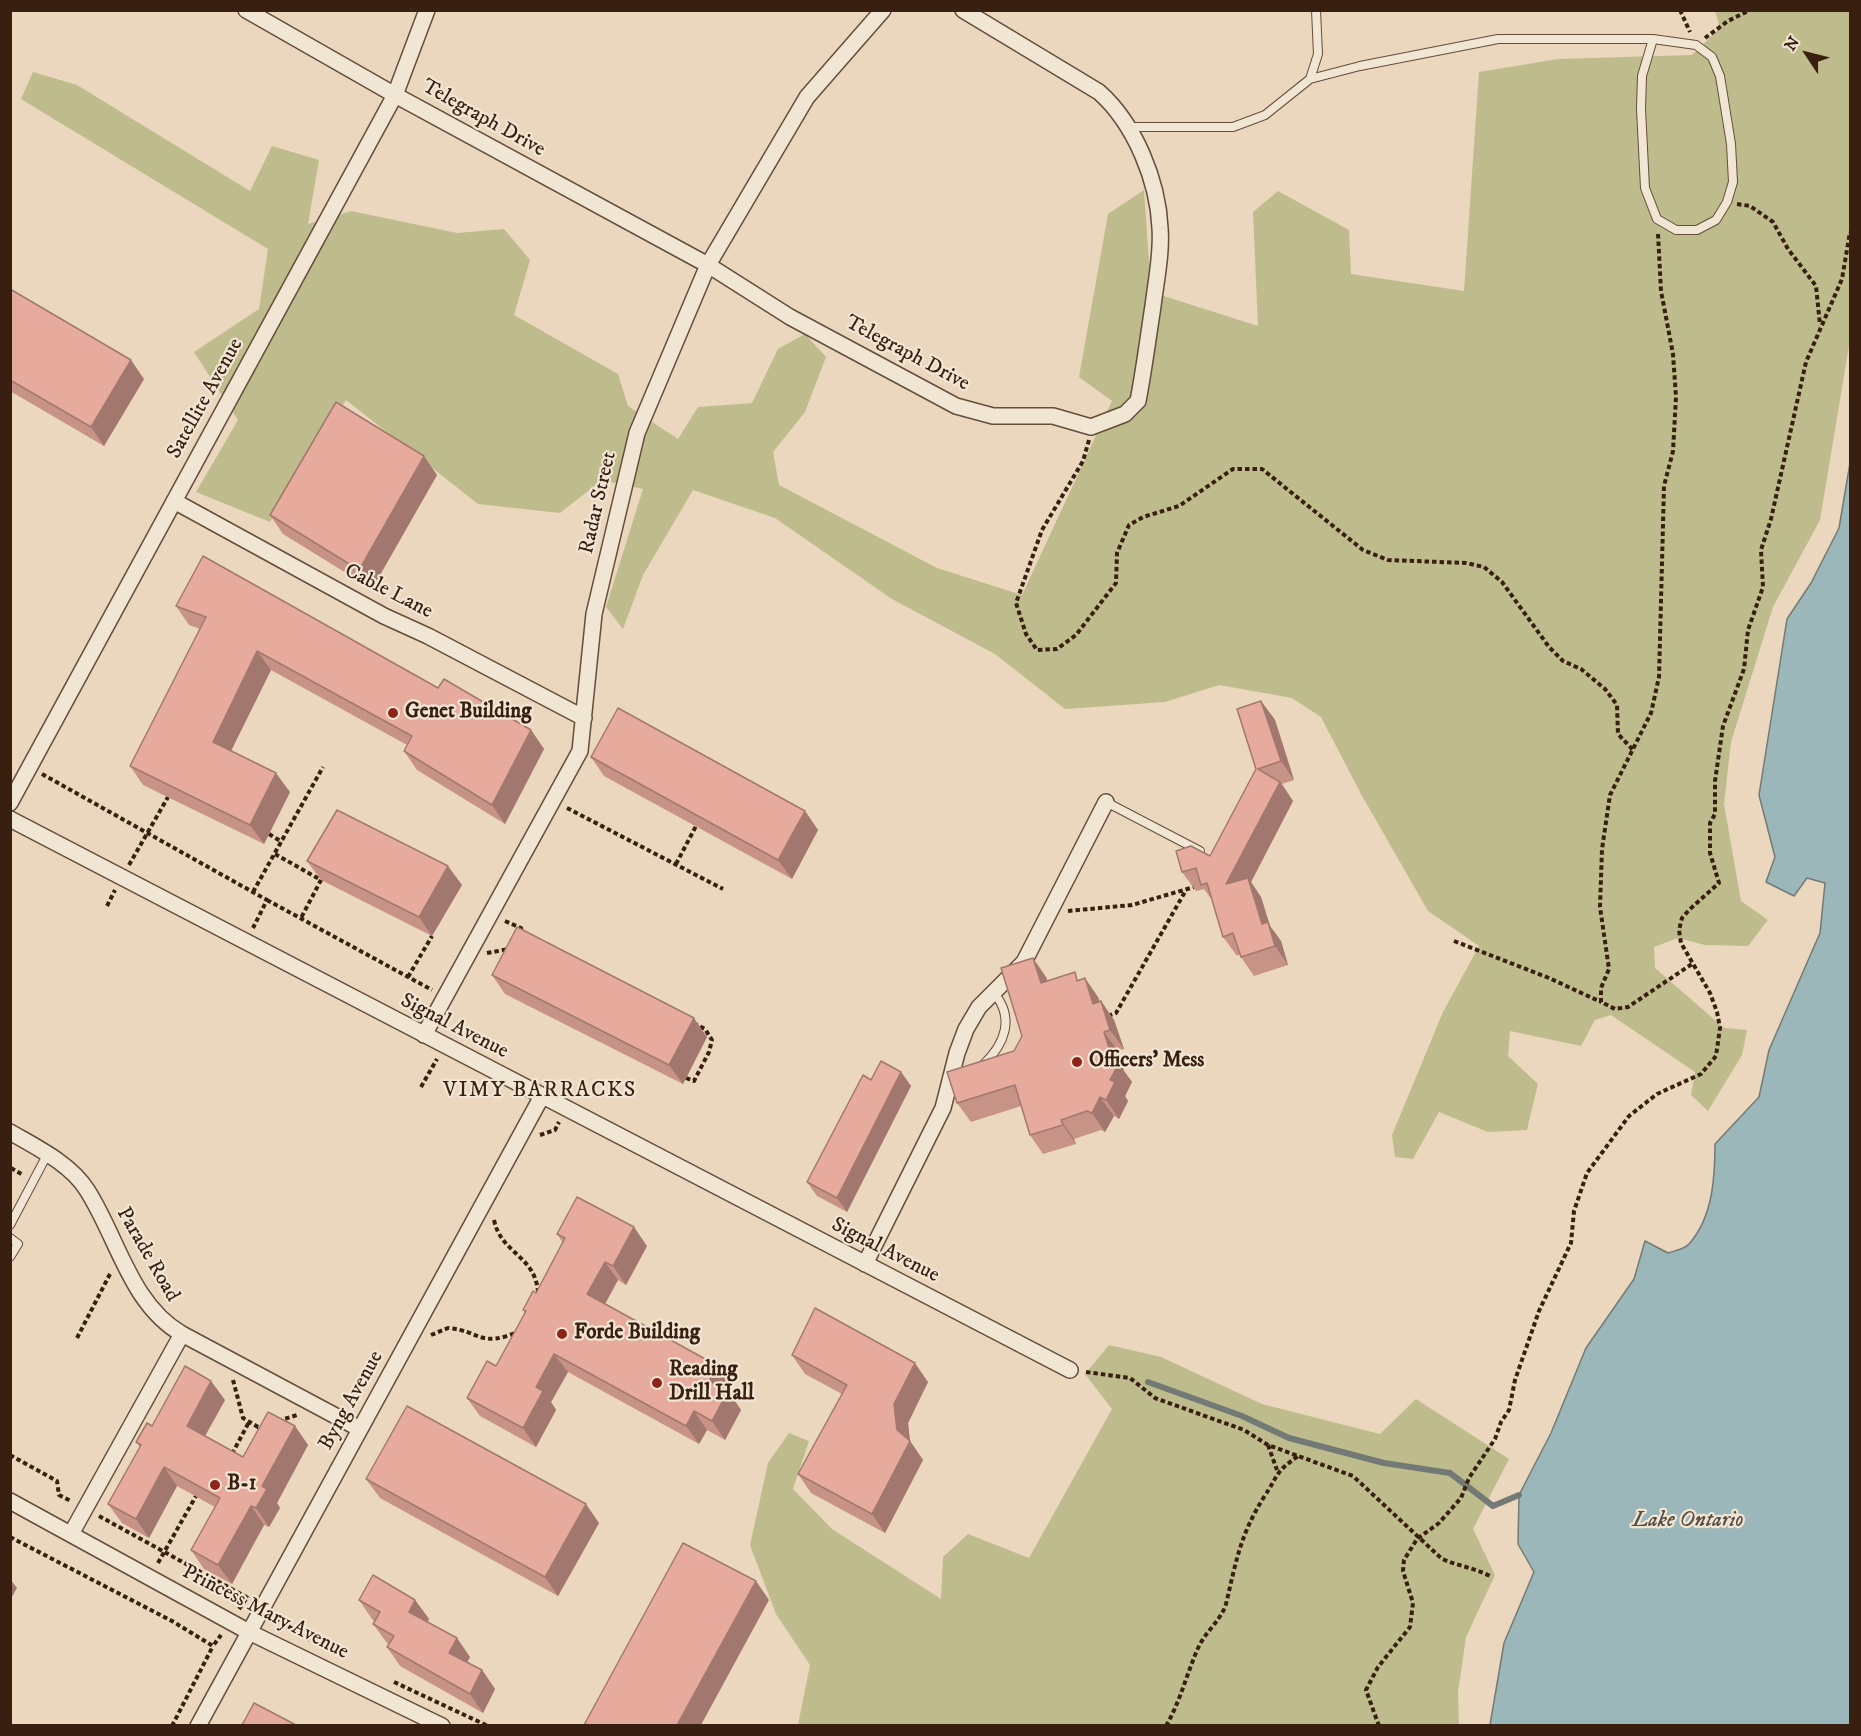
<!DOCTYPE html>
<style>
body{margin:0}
#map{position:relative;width:1861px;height:1736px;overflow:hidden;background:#ead7bd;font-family:"IM FELL DW Pica",serif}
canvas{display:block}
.frame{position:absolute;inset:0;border:12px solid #381f0f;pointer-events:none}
.north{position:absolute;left:1777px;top:24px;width:60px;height:60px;-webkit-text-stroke:4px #f1e5d4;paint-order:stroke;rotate:305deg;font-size:16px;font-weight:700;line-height:24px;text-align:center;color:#381f0f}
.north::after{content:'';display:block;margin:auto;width:21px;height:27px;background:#381f0f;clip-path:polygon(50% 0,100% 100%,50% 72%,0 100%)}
</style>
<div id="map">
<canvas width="1861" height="1736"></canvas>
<div class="frame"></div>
<div class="north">N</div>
</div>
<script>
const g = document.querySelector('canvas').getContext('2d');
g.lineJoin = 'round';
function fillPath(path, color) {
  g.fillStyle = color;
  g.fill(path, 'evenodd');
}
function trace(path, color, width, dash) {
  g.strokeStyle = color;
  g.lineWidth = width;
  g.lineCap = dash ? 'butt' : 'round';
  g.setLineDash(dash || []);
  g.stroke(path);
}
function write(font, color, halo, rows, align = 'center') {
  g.font = font + ' "IM FELL DW Pica",serif';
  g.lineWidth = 4.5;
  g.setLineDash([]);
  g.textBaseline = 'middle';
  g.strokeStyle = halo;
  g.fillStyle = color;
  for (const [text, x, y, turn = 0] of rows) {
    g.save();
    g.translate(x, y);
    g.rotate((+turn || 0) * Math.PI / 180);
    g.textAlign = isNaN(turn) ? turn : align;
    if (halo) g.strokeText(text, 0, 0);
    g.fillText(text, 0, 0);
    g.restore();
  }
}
fillPath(new Path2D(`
 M1715 11H1850V340L1820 520 1773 607 1731 742 1724 804 1741 901 1768 920 1748 946 1705 945 1678 938 1654 947 1655 968 1724 1028 1747 1030 1742 1055 1708 1111 1691 1095 1695 1072 1611 1015 1595 1020 1581 1046 1510 1031 1508 1056 1538 1084 1527 1130 1488 1132 1439 1112 1413 1159 1395 1157 1392 1135 1443 1012 1479 946 1428 911 1361 794 1321 717 1292 698 1219 685 1165 702 1065 709 995 654 892 599 775 518 693 490 643 575 623 629 606 607 643 489 602 480 560 513 478 504 346 400 270 522 196 492 238 420 194 352 259 309 268 249 21 99 33 72 77 85 250 191 272 146 319 160 308 224 351 211 457 233 504 229 530 260 514 315 618 374 628 406 678 439 698 407 752 403 778 349 805 334 826 357 805 412 773 452 779 485 937 568 1022 595 1112 401 1079 377 1108 214 1144 190 1151 292 1258 326 1253 212 1278 191 1349 230 1351 274 1464 291 1479 72 1558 59 1692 55 1720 28Z
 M1109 1345 1161 1357 1262 1404 1380 1434 1416 1399 1509 1459 1473 1529 1495 1575 1466 1637 1458 1692 1459 1725H798L810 1665 776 1614 750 1545 768 1463 789 1433 809 1441 793 1489 832 1529 941 1599 943 1557 968 1534 1029 1558 1112 1409 1085 1374Z`), '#bebc8c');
const water = new Path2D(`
 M1850 463V1725H1490L1504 1643 1534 1572 1518 1544 1519 1495 1551 1433 1586 1348 1634 1279 1645 1241 1668 1253C1674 1251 1685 1249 1689 1244 1713 1217 1715 1177 1715 1144L1759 1097 1769 1050 1820 933 1825 883 1807 878 1794 896 1766 882 1775 857 1759 795 1787 619 1811 583 1839 528Z`);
fillPath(water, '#9bb7b9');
trace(water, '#737a75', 1.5);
trace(new Path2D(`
 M1148 1382 1242 1416 1289 1438 1384 1463 1450 1473 1493 1506 1519 1495`), '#737a75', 6);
const lane = new Path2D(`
 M1310 79 1360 66 1498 39H1653L1696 45 1712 57 1720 76 1731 144 1733 182 1727 202 1716 220 1697 230H1676L1657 219 1645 188 1641 109 1642 76 1653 39
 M1129 127H1233L1265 115 1310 79 1318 54 1316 10
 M1106 802 1200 851
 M983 1065C1005 1044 1015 1018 994 993
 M10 1225 47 1155
 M10 1238 18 1244 10 1257`);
const street = new Path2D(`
 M246 10 395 95 708 265 790 317 956 406 993 416H1053L1091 427 1125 414 1138 401C1144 370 1148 338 1153 306 1156 281 1162 253 1160 228 1158 181 1135 124 1099 92L963 10
 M174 501 384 616 428 636 584 718
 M10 803 395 95 427 10
 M10 819 1070 1370
 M424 1035 580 751 594 614 637 433 708 265 807 97 883 10
 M10 1132C36 1147 71 1164 87 1190 118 1238 130 1304 182 1334L360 1429
 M865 1264 943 1108 957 1053 966 1029 979 1007 1024 962 1106 802
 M10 1501 249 1632 442 1726
 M71 1534 182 1334
 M198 1726 542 1096`);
trace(lane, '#644d3a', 10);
trace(street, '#644d3a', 18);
trace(new Path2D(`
 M1680 10 1690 32
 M1705 38 1728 21 1750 10
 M1737 204 1750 206 1773 222 1788 249 1816 286 1820 325
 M1658 234 1661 291 1673 354 1676 397 1673 451 1664 486 1659 677 1651 713 1610 795 1602 849 1600 907 1609 969 1601 988V1002L1615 1009 1628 1007 1692 964
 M1089 440 1083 461 1042 530 1016 603 1026 634 1037 650 1057 649 1076 635 1116 583 1117 553 1129 525 1143 517 1179 506 1233 469H1262L1363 550 1388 560 1466 563 1484 567 1502 582 1549 647 1563 661 1581 669 1605 689 1617 705 1618 734 1633 750
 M42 774 267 900 253 928
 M567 808 723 889
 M269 834 282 842
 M275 854 321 880 301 918
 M676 864 696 826
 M129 865 168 797
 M253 892 323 767
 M267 900 432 990
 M107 906 115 890
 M1068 911 1132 905 1194 887
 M505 921 521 928 522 933
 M1454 941 1549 978 1601 1002
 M487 953 509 949
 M408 977 432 936
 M1108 1016 1116 1013 1186 890
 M686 1078 694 1081 709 1052 712 1040 705 1029 695 1024
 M421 1087 437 1059
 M540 1135 555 1130 559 1122
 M10 1157V1186
 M11 1168 23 1175
 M494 1220C501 1254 535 1255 538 1292
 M431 1335 448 1328C481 1331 479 1348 518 1332
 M77 1338 111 1272
 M1086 1372 1130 1378 1155 1398 1244 1430 1268 1445 1353 1476 1442 1559C1459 1566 1474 1568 1490 1576
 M233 1380 243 1418 258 1427 263 1426
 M278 1421 297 1415
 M1268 1445 1277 1470
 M232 1454 249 1422
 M10 1455 57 1481 59 1495 71 1501
 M99 1516 248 1598
 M10 1537 172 1621 213 1646 221 1635
 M158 1563 196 1496
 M239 1609 248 1596
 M276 1618 309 1640
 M394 1682 488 1726
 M172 1726 213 1646
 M1166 1726C1181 1700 1187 1672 1199 1646 1207 1630 1221 1620 1226 1604 1236 1562 1240 1535 1264 1497 1279 1475 1273 1474 1298 1456
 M1379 1726 1366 1690 1378 1667 1410 1627 1413 1603 1403 1571 1404 1560 1417 1539 1439 1523 1461 1498 1469 1478 1495 1439 1501 1422 1509 1410 1515 1380 1539 1311 1571 1243 1574 1211 1587 1173 1629 1116 1657 1094 1701 1074 1716 1056 1720 1028 1717 1012 1710 993 1681 943 1679 930 1682 918 1689 910 1719 883 1710 853V823L1715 814V781L1723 726 1744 669 1748 630 1763 587 1761 550 1771 519 1806 362 1842 279 1850 232`), '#381f0f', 4, [4.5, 3]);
trace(lane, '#f1e5d4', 8);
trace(street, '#f1e5d4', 15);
fillPath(new Path2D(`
 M10 289 144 379 104 446 10 391Z
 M437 475 372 589 283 534 270 515Z
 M176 606 438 688 531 730 544 749 505 824 417 770 404 751 407 745 271 670 231 751 290 792 264 844 143 785 130 766 200 629 189 625Z
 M1261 701 1275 720 1294 780 1282 784 1293 801 1251 882 1261 897 1270 926 1281 941 1288 965 1254 976 1241 957 1240 954 1237 956 1223 937 1212 900 1204 889 1196 891 1182 872 1210 856 1256 769Z
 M591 757 805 811 818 830 792 879 604 776Z
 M307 861 462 885 432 936 321 880Z
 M492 975 707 1037 683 1084 505 994Z
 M1046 977 1048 981 1080 980 1098 997 1100 1002 1101 1001 1114 1020 1124 1049 1118 1051 1124 1071 1132 1082 1125 1096 1128 1101 1119 1119 1114 1116 1105 1132 1101 1130 1074 1139 1076 1144 1043 1154 1030 1135 1021 1106 971 1122 957 1103 1014 1051 1022 1036Z
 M901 1072 911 1086 847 1212 817 1196 807 1182 871 1080Z
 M557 1234 647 1246 626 1285 618 1280 605 1304 731 1385 728 1391 741 1410 725 1440 707 1430 699 1444 568 1372 551 1402 556 1410 536 1447 480 1416 467 1398 496 1366 525 1313 523 1310 536 1293 563 1243Z
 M792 1355 928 1382 908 1423 910 1441 923 1460 885 1533 811 1493 798 1474 842 1394 805 1374Z
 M225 1400 205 1436 243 1457 295 1426 308 1445 277 1503 280 1508 269 1527 264 1525 232 1584 204 1569 191 1550 215 1507 177 1486 149 1538 122 1523 108 1504 140 1447 136 1442 152 1426Z
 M366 1479 599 1523 558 1596 380 1498Z
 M359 1600H415L429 1619 427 1622 470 1657 467 1662 482 1670 495 1689 483 1713 400 1666 387 1647 389 1644 387 1643 373 1624 375 1621 372 1619Z`), '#c79387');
fillPath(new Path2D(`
 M131 360 144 379 104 446 91 427Z
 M424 456 437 475 372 589 359 570Z
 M257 651 271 670 226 761 213 742Z
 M1261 701 1275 720 1294 780 1281 761Z
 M531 730 544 749 505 824 492 805Z
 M276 773 290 792 264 844 250 825Z
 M1280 782 1293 801 1251 882 1261 897 1270 926 1281 941 1288 965 1275 946 1226 884Z
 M805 811 818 830 792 879 778 860Z
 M448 866 462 885 432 936 419 917Z
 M1033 958 1046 977 1054 1002 1041 983Z
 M1085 978 1098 997 1106 1023 1093 1004Z
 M1101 1001 1114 1020 1124 1049 1110 1030Z
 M694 1018 707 1037 683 1084 669 1065Z
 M1104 1032 1118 1051 1124 1071 1132 1082 1125 1096 1128 1101 1119 1119 1106 1100 1113 1061Z
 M901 1072 911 1086 847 1212 837 1198Z
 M1100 1097 1114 1116 1105 1132 1092 1113Z
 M1061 1120 1074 1139 1076 1144 1063 1125Z
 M634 1227 647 1246 626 1285 613 1266Z
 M605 1262 618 1280 600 1313 587 1294Z
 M554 1354 568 1372 551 1402 556 1410 536 1447 523 1428 536 1387Z
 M915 1363 928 1382 908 1423 910 1441 923 1460 885 1533 872 1514 897 1430 894 1404Z
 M718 1366 731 1385 723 1400 709 1381Z
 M211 1381 225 1400 200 1445 187 1426Z
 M728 1391 741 1410 725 1440 712 1421Z
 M694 1411 707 1430 699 1444 686 1426Z
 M295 1426 308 1445 277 1503 280 1508 269 1527 256 1508 262 1486Z
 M164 1467 177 1486 149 1538 136 1519Z
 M586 1504 599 1523 558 1596 545 1577Z
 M251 1506 264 1525 232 1584 218 1565Z
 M10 1579 17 1588 10 1600Z
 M756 1581 769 1600 701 1725H677Z
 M415 1600 429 1619 423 1631 409 1612Z
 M457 1638 470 1657 462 1672 449 1653Z
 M482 1670 495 1689 483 1713 470 1694Z`), '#a2786e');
const building = new Path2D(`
 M10 289 131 360 91 427 10 380Z
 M336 402 424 456 359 570 270 515Z
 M203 556 438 688 444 679 531 730 492 805 404 751 412 736 257 651 213 742 276 773 250 825 130 766 206 617 176 606Z
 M1261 701 1281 761 1258 769 1280 782 1226 884 1248 878 1262 924 1268 922 1275 946 1241 957 1233 933 1223 937 1207 883 1201 885 1196 868 1182 872 1176 851 1191 846 1210 856 1256 769 1237 709Z
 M618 708 805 811 778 860 591 757Z
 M337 810 448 866 419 917 307 861Z
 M517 927 694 1018 669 1065 492 975Z
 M1033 958 1041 983 1075 972 1077 981 1085 978 1093 1004 1101 1001 1110 1030 1104 1032 1113 1061 1119 1063 1110 1080 1115 1082 1106 1100 1100 1097 1092 1113 1087 1111 1061 1120 1063 1125 1030 1135 1015 1085 957 1103 947 1072 1014 1051 1022 1036 1001 968Z
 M881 1061 901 1072 837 1198 807 1182 863 1075 871 1080Z
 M577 1197 634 1227 613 1266 605 1262 587 1294 718 1366 709 1381 728 1391 712 1421 694 1411 686 1426 554 1354 536 1387 543 1391 523 1428 467 1398 487 1361 496 1366 526 1311 523 1310 533 1291 536 1293 565 1238 557 1234Z
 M815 1308 915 1363 894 1404 897 1430 910 1441 872 1514 798 1474 847 1385 792 1355Z
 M185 1366 211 1381 187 1426 243 1457 268 1412 295 1426 262 1486 267 1489 256 1508 251 1506 218 1565 191 1550 220 1498 164 1467 136 1519 108 1504 141 1445 136 1442 147 1423 152 1426Z
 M407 1406 586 1504 545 1577 366 1479Z
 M683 1543 756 1581 677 1725H584Z
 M373 1575 415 1600 409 1612 457 1638 449 1653 482 1670 470 1694 387 1647 394 1636 373 1624 380 1612 359 1600Z
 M254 1703 296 1725H242Z`);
fillPath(building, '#e7ab9d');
trace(building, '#a2786e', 1.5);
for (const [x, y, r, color] of [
 [393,713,6,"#8f2418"],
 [1077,1062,6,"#8f2418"],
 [562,1334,6,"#8f2418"],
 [657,1383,6,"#8f2418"],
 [215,1485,6,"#8f2418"]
]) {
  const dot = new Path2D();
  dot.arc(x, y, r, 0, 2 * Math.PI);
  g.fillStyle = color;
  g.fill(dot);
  trace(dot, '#f1e5d4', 2);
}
write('21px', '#381f0f', '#f1e5d4', [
 ["Telegraph Drive",483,119,29],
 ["Telegraph Drive",907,354,28],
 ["Satellite Avenue",206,399,-61],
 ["Radar Street",599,503,-77],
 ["Cable Lane",388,592,27],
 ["Signal Avenue",454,1027,27],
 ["Signal Avenue",885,1251,27],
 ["Parade Road",147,1255,60],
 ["Byng Avenue",352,1401,-61],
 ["Princess Mary Avenue",265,1613,27]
]);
write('bold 21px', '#381f0f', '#f1e5d4', [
 ["Genet Building",405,713],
 ["Officers' Mess",1089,1062],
 ["Forde Building",574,1334],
 ["Reading",669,1371],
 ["Drill Hall",669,1395],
 ["B-1",227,1485]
], 'left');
g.letterSpacing = '1.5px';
write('22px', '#381f0f', '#f1e5d4', [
 ["VIMY BARRACKS",540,1091]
]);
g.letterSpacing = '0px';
write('italic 22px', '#564d42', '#f1e5d4', [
 ["Lake Ontario",1688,1521]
]);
</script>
